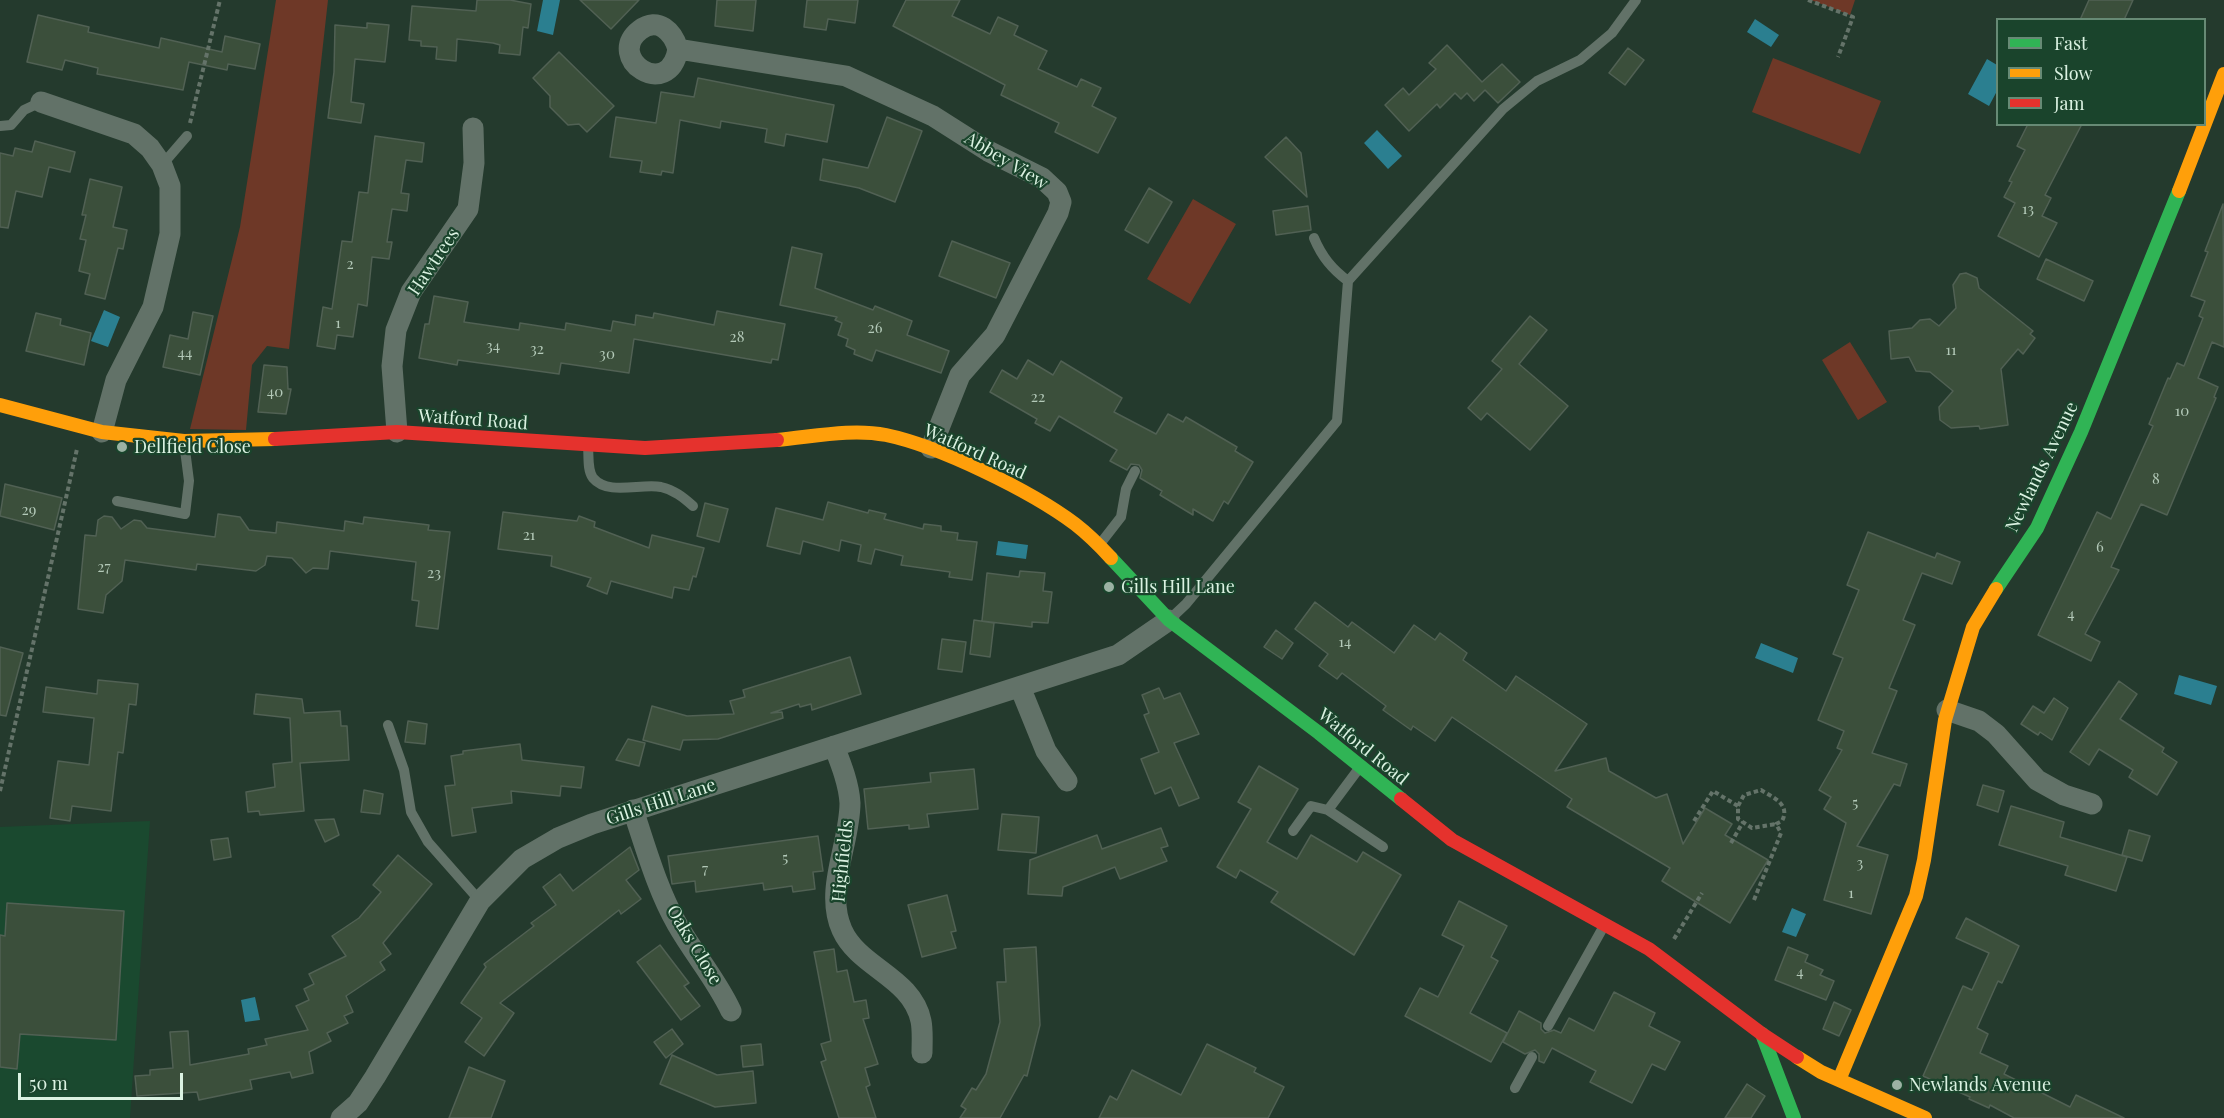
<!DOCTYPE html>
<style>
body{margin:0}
#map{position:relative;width:2224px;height:1118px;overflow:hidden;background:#243a2d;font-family:"Playfair Display",serif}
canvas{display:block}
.legend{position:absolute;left:1996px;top:18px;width:210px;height:108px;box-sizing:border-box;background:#1a442c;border:2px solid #678a75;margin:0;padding:8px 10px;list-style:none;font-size:18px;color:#dbf2e2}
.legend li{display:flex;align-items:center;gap:12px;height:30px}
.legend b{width:30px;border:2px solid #678a75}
.scale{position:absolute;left:18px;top:1073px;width:165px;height:27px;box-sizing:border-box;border:3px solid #dbf2e2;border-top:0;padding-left:8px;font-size:18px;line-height:21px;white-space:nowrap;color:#dbf2e2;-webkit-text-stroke:4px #1a442c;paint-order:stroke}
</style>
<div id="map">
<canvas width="2224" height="1118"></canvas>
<ul class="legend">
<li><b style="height:8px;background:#30b455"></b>Fast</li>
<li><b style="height:8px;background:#ff9f0a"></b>Slow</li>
<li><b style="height:8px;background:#e5322d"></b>Jam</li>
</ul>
<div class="scale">50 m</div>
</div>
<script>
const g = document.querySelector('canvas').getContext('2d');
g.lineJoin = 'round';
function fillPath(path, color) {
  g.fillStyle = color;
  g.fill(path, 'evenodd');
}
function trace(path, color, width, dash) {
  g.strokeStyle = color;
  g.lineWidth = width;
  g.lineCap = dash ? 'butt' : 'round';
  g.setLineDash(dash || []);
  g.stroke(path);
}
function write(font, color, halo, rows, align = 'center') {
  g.font = font + ' "Playfair Display",serif';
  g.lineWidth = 4.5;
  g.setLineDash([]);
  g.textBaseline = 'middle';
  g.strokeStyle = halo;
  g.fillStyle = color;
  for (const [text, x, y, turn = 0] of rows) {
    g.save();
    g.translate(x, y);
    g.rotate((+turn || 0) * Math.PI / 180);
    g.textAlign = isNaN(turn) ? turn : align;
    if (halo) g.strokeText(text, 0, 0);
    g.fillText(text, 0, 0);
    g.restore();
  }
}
fillPath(new Path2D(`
 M150 821 130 1118H0V827Z`), '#1a492f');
fillPath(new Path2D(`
 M276 0H328L289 349 267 346 252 365 246 430 190 429 240 227Z
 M1811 0H1855L1850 15Z
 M1773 58 1881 101 1860 154 1752 112Z
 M1193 199 1236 224 1190 304 1147 279Z
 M1850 342 1887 402 1858 420 1822 360Z`), '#6e3827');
fillPath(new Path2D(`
 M543 0H560L553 35 537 31Z
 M1755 19 1779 35 1771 47 1747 32Z
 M1987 59 1997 65V91L1989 106 1968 94Z
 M1377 130 1402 156 1388 169 1364 143Z
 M104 310 120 317 108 347 91 341Z
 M998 541 1028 545 1026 559 996 555Z
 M1761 643 1798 658 1793 673 1755 658Z
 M2179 675 2217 686 2211 705 2174 694Z
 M1792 908 1806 914 1796 937 1782 932Z
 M255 997 260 1020 245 1022 241 1000Z`), '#2b7f90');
const building = new Path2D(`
 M477 0H510L531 4 528 28 523 27 520 55 499 53 500 45 493 43 457 39 456 61 436 59 437 47 421 46V41L409 40 412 6 476 11Z
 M580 0H639L611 29Z
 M717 0H756L753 31 715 26Z
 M807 0H858L855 23 828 19 826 30 804 27Z
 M906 0H960L952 16 990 34 998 17 1018 26 1014 35 1047 51 1038 69 1077 87 1081 79 1101 88 1092 106 1116 118 1098 153 1055 132 1059 123 1001 95 1005 85 893 26Z
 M2089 0H2133L2124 20H2080Z
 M38 15 89 27 88 32 159 48 161 38 222 52 225 36 260 44 255 69 228 64 227 70 189 62 183 90 97 74 98 68 65 60 62 70 27 62Z
 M367 23 389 25 385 62 355 59 351 102 364 104 361 123 328 118 334 72 335 25 367 28Z
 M1447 45 1482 82 1502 64 1520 82 1498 103 1485 90 1474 101 1467 93 1461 99 1455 93 1440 108 1437 104 1409 131 1385 105 1403 88 1409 95 1436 69 1429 63Z
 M1628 48 1644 60 1625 85 1609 73Z
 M559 52 614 106 587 132 579 124 568 125 550 107V96L533 78Z
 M698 78 834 105 827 142 786 134 784 146 765 142 767 129 721 121 720 128 680 120 673 173 662 171 661 175 640 172 642 161 610 157 616 117 656 123 661 92 694 97Z
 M887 117 922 131 895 202 859 188 820 180 823 159 868 168Z
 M2028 124H2082L2045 195 2051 198 2042 216 2057 223 2039 257 1998 236 2015 203 2004 197 2012 182 2009 181 2025 150 2017 146Z
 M375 136 424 143 422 162 406 160 401 193 409 194 407 211 392 209 387 242H392L389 259 372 257 367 306 358 304 353 337 337 335 335 349 317 346 323 307 332 309 342 241 352 242 359 192 368 193Z
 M1286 137 1301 153 1307 197 1265 157Z
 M35 141 75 152 70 172 49 167 42 197 16 191 8 228 0 227V153L13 156 15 148 32 152Z
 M90 179 122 187 113 227 127 230 123 249 118 248 105 299 85 294 90 274 79 271 86 240 80 239 86 215H82Z
 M1149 188 1172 202 1148 243 1125 230Z
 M2223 204 2224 347 2212 342 2198 378 2218 387 2214 397 2216 398 2167 515 2141 504 2111 567 2119 570 2085 634 2100 642 2091 661 2038 635 2097 512 2111 519 2153 426 2149 424 2168 378 2170 379 2177 363 2184 366 2203 318 2199 316 2205 301 2191 296 2208 252 2205 251Z
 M1308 206 1311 230 1276 235 1273 211Z
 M952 241 1010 263 996 298 939 276Z
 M792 247 822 254 815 288 873 310 875 306 912 321 907 335 949 351 941 373 876 350 872 361 854 354 855 350 846 346 848 339 838 335 842 323 835 320 837 317 780 305Z
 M2046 259 2093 281 2084 301 2037 279Z
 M1966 273 1977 278 1979 288 2033 331 2030 334 2035 338 2023 354 2018 349 2001 369 2008 425 1980 429 1979 426 1951 428 1940 420 1939 407 1953 391 1930 372 1916 371 1909 357 1891 359 1889 331 1912 328 1920 320 1930 319 1939 326 1956 308 1953 285 1960 274Z
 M434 296 468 302 464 322 519 330 520 323 565 330 566 323 611 331 613 321 635 325 636 315 653 318 654 313 714 325 717 311 785 324 778 360 772 359 771 363 634 339 629 373 561 363 559 374 458 360 457 365 419 358 425 324H429Z
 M193 312 213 316 200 375 163 367 170 335 188 339Z
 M36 313 61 319 60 325 91 333 84 365 26 351Z
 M1530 316 1547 330 1519 364 1568 406 1530 450 1487 413 1481 420 1468 408 1502 369 1492 361Z
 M1028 360 1053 375 1061 361 1122 398 1114 412 1156 434 1168 414 1183 422 1186 417 1237 447 1235 451 1253 462 1228 504 1224 501 1213 521 1193 509V515L1160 495 1162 491 1140 478 1142 470 1139 465 1131 464 1127 470 1110 461 1117 450 1059 416 1050 431 1035 423 1037 419 990 392 1002 370 1017 379Z
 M264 365 287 367 288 389H291L286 414 258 412Z
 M5 484 62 498 54 530 0 516Z
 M828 502 868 513 869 510 886 514 884 519 923 529 924 524 941 526V531L958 533 957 540 977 542 972 580 949 577 950 572 901 565 903 556 875 549 871 564 858 561 861 545 841 540 839 551 803 541 800 554 767 546 776 508 823 520Z
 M705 503 728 509 719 542 697 536Z
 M503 512 577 521 579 516 595 522 594 527 649 548 652 535 704 548 696 577 693 576 689 590 674 587 672 598 611 581 607 594 587 586 591 578 551 566 552 556 498 549Z
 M218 514 240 517 249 530 276 533 277 522 344 531 345 521 363 524 364 517 429 525 428 530 450 532 438 629 416 626 419 601 412 600 416 562 330 551 328 569 313 568 306 573 292 558 267 556 265 565 256 571 197 564 196 570 125 560 122 581 106 595 103 613 78 609 85 535 96 536 98 520 104 516 112 517 121 529 134 520 141 521 147 528 215 537Z
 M1868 532 1935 558 1937 553 1960 562 1952 584 1922 573 1903 620 1915 625 1889 688 1897 691 1872 753 1907 764 1900 786 1894 784 1857 846 1888 855 1871 914 1824 900 1846 823 1824 809 1831 797 1819 790 1842 750 1837 748 1844 731 1818 720 1843 658 1833 654 1859 590 1847 585Z
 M1020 571 1045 573 1043 591 1052 592 1048 623 1032 622V627L982 621 987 573 1019 577Z
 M1315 602 1348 627 1352 622 1394 653 1414 625 1435 640 1440 633 1467 653 1463 660 1506 691 1516 676 1587 724 1555 771 1606 758 1609 771 1656 798 1667 794 1683 844 1705 808 1732 824 1725 835 1768 860 1730 923 1662 881 1670 868 1567 807 1572 799 1452 717 1435 741 1413 726 1411 730 1383 710 1386 706 1342 673 1337 679 1319 666 1328 654 1295 629Z
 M974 620 994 623 990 657 970 654Z
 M1276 630 1293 643 1282 659 1264 647Z
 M942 639 966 642 962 672 938 669Z
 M0 647 23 653 6 716 0 715Z
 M850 657 861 694 812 710 811 704 800 707 799 704 771 713 782 712 783 718 718 739 683 740 680 750 643 740 652 706 687 716 734 714 730 701 745 697 743 690Z
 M98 680 138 684 136 705 129 704 123 753 118 752 111 811 72 806 70 821 50 818 58 761 89 765 94 718 43 712 46 687 97 694Z
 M2119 681 2137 694 2120 719 2164 748 2162 752 2177 762 2157 795 2129 777 2133 770 2099 749 2089 765 2070 752Z
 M1159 688 1164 699 1180 693 1199 734 1174 743 1199 798 1179 806 1171 787 1155 794 1141 759 1159 752 1144 715 1149 713 1142 695Z
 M256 694 302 699 304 713 340 711 341 726H347L349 760 300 763 304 811 260 815 259 811 248 812 246 792 275 787 273 764 292 762 290 718 254 714Z
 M2054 698 2068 708 2052 740 2040 732 2038 735 2021 724 2033 706 2044 713Z
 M408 721 427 724 425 744 405 742Z
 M628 739 645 743 639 766 616 760Z
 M520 744 522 760 584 767 581 788 561 786 560 796 511 791 512 803 472 808 476 832 452 836 445 786 455 785 451 756 463 754V751Z
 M1259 766 1298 789 1267 842 1297 859 1311 835 1357 862 1363 852 1401 875 1354 955 1271 902 1278 892 1240 870 1236 878 1217 867 1251 809 1238 802Z
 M974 769 978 809 927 814 929 827 909 829V825L868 829 864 789 931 782 930 773Z
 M1983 785 2004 791 1998 812 1977 805Z
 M364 790 383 794 380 814 361 812Z
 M2011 806 2064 822 2060 837 2127 857 2116 891 2065 875 2068 866 1999 845Z
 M1002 814 1039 817 1036 853 998 850Z
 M334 819 339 835 325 842 315 820Z
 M1161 828 1168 846 1161 848 1167 861 1120 879 1115 867 1063 887 1062 896 1028 894 1030 860 1097 835 1102 849Z
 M2129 830 2150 836 2142 861 2122 855Z
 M818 836 823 871 813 872 815 889 793 892 792 886 764 890 763 883 696 892 695 881 672 884 668 856Z
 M228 838 231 857 214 860 211 840Z
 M630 847 639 870 626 880 641 899 621 914 619 910 500 1003 514 1013 484 1056 465 1042 482 1018 461 1003 486 967 484 964 534 926 531 923 556 905 543 887 560 874 573 891Z
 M398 855 432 884 383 943 391 954 380 962 385 970 346 996 353 1012 344 1016 348 1023 327 1033 331 1041 309 1052 313 1073 292 1078 290 1072 250 1080 252 1089 199 1100 197 1092 137 1096 135 1076 150 1075V1070L173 1068 170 1032 188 1031 190 1065 249 1054 248 1049 267 1045 265 1039 308 1030 296 1006 309 1000 304 989 314 984 309 974 346 956 332 936 359 918 381 892 373 885Z
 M947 895 956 931 951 932 956 948 922 957 908 905Z
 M1459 901 1507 926 1491 957 1498 961 1470 1013 1507 1033 1491 1062 1405 1016 1420 988 1438 997 1464 946 1442 935Z
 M7 903 124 911 116 1040 20 1034 17 1069 0 1067V935L5 936Z
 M1966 918 2019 946 2002 983 1998 981 1977 1028 1988 1034 1980 1053 2008 1066 2004 1074 2070 1107 2076 1095 2124 1118H2014L1990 1105 1989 1108 1969 1099 1970 1097 1923 1076 1963 986 1972 990 1989 953 1956 938Z
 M660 945 689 983 684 986 700 1006 681 1020 637 962Z
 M1036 947 1040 1025 1027 1076 1024 1075 1000 1118H960L966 1109 961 1106 972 1088 976 1090 986 1074 1000 1022 997 982H1006L1004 949Z
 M1788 947 1808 955 1805 962 1823 970 1820 975 1834 981 1826 1000 1775 980Z
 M834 949 837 972 847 970 854 1002 866 1000 869 1018 863 1019 878 1064 865 1068 870 1085 866 1087 876 1118H839L821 1062 826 1060 821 1044 831 1041 814 952Z
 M1614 992 1655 1013 1649 1026 1680 1042 1665 1070 1652 1064 1632 1103 1590 1082 1596 1071 1552 1048 1544 1063 1539 1061V1054L1535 1050 1525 1054 1503 1042 1519 1011 1541 1023V1029L1545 1033 1554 1030 1561 1033 1569 1018 1594 1031Z
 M1834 1002 1851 1010 1839 1036 1823 1029Z
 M672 1029 683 1044 666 1058 654 1042Z
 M761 1044 763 1065 743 1067 741 1046Z
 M1207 1044 1256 1068 1254 1072 1284 1087 1268 1118H1099L1110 1096 1117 1100 1132 1070 1181 1095Z
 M672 1055 717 1075 753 1071 756 1103 715 1107 660 1084Z
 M469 1067 505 1081 491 1118H449Z
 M1747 1084 1765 1096 1751 1118H1725Z`);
fillPath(building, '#3b4f3b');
trace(building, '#516154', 1.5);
trace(new Path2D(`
 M1808 0 1853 17 1838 57
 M190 123 220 0
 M0 791 77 449
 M1694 821 1713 791 1738 806
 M1731 843 1743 822
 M1754 900 1781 833 1776 824 1782 821C1791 804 1772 797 1761 790L1744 795 1738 806V819L1752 828 1776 824
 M1674 939 1702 893`), '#647369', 4, [4.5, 3]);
trace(new Path2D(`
 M0 126 11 125 24 110 41 102
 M162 165 187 136
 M1314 238C1322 257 1332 269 1348 281
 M588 446C589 456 587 470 593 478 608 496 641 483 661 487 674 490 683 497 693 506
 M117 501 185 514 189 481 184 442
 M1100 544 1121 517 1126 489 1135 471
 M1169 620 1186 604 1337 421 1348 281 1503 109 1537 81 1580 60 1612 33 1636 0
 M388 725 404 770 411 812 428 842 480 901
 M1328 810 1360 767
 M1293 831 1311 806 1328 810 1383 847
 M1548 1026 1605 924
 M1515 1088 1532 1057`), '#627268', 10);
trace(new Path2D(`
 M678 49C673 32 658 16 640 30 604 58 669 102 678 49L846 76 933 116 988 151 1042 178 1057 192 1061 202 1058 213 995 335 960 375 931 448
 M41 102 134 134 150 148 162 165 170 186V234L153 307 116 380 102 432
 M397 432 392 366 396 330 411 292 468 209 474 163 473 128
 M1020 687 1046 751 1067 781
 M1947 710 1979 721 1996 734 2037 780 2064 795 2092 804
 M834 746C841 764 849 784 850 803 850 844 824 890 842 930 859 968 912 977 921 1021 923 1031 922 1042 922 1053
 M633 810C646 848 657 889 677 924 694 954 716 979 731 1011
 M341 1118 358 1103 375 1077 480 901 522 859 558 838 592 824 1118 655 1169 620`), '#627268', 21);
trace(new Path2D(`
 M1111 558 1169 620 1319 733 1401 799
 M1996 589 2037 528 2081 432 2179 191
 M1762 1034 1794 1118`), '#30b455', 14);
trace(new Path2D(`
 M2179 191 2224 74
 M0 405 102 432 184 441 275 439
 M777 440C812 437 851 428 886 435 939 446 1031 491 1075 524 1088 534 1100 546 1111 558
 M1797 1057 1821 1072 1925 1118
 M1839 1080 1916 896 1924 860 1945 720 1973 627 1996 589`), '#ff9f0a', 14);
trace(new Path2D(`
 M275 439 397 432 645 448 777 440
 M1401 799 1452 840 1649 949 1762 1034 1797 1057`), '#e5322d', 14);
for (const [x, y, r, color] of [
 [122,447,6,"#9bb2a3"],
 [1109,587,6,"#9bb2a3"],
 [1897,1085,6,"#9bb2a3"]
]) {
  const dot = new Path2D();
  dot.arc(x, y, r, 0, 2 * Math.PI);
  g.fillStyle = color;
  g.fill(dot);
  trace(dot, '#1a442c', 2);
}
write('15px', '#b3c9b8', null, [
 ["13",2028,209],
 ["2",350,264],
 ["1",338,323],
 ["26",875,328],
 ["28",737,337],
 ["34",493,346],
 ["32",537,349],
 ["11",1951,350],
 ["44",185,353],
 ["30",607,354],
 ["40",275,392],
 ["22",1038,397],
 ["10",2182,411],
 ["8",2156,479],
 ["29",29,510],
 ["21",529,535],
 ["6",2100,547],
 ["27",104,567],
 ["23",434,573],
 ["4",2071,614],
 ["14",1345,642],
 ["5",1855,803],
 ["5",785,858],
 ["3",1860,863],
 ["7",705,869],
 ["1",1851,893],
 ["4",1800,972]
]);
write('18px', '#dbf2e2', '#1a442c', [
 ["Abbey View",1006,161,31],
 ["Hawtrees",434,262,-56],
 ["Watford Road",473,420,4],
 ["Watford Road",975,452,24],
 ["Newlands Avenue",2042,467,-64],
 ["Watford Road",1363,747,39],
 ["Gills Hill Lane",661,802,-18],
 ["Highfields",843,861,-84],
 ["Oaks Close",694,945,59]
]);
write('18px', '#dbf2e2', '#1a442c', [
 ["Dellfield Close",134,447],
 ["Gills Hill Lane",1121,587],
 ["Newlands Avenue",1909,1085]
], 'left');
</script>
